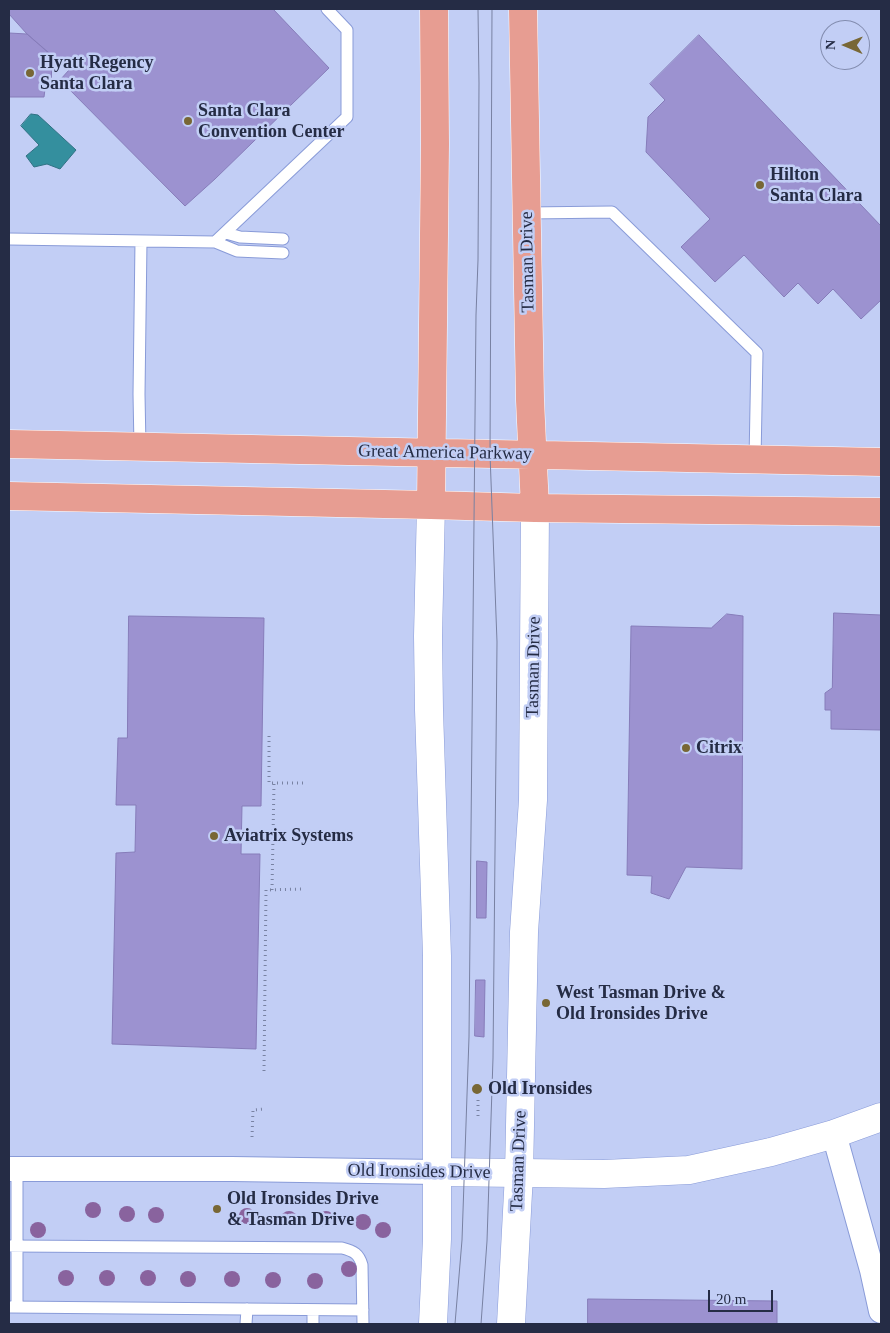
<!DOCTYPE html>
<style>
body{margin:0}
#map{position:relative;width:890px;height:1333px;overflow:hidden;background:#c2cef5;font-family:"Times New Roman",serif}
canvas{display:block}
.frame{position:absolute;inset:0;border:10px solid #252c45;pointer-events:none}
.north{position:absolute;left:820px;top:20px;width:50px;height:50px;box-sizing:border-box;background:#c2cef5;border:1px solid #838daf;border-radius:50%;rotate:271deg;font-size:14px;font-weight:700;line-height:20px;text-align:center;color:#252c45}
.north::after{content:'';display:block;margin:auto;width:18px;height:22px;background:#786735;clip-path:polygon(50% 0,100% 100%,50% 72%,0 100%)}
.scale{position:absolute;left:708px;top:1290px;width:65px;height:22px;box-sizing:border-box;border:2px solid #252c45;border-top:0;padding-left:6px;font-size:15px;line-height:18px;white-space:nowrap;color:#252c45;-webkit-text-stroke:4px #c2cef5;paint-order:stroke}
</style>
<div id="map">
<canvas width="890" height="1333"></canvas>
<div class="frame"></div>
<div class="north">N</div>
<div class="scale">20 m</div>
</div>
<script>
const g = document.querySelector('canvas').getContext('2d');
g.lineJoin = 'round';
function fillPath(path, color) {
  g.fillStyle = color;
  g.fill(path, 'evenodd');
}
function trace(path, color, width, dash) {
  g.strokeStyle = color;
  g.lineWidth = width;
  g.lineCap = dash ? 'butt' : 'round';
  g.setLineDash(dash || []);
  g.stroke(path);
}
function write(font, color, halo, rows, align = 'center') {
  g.font = font + ' "Times New Roman",serif';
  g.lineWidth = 5;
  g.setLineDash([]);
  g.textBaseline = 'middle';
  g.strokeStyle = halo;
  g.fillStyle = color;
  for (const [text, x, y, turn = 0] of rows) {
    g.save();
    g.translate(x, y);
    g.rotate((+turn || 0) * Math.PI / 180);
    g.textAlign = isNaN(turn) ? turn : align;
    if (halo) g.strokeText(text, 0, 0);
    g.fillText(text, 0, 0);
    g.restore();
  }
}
const water = new Path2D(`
 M31 114 38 115 76 150 60 169 47 164 34 167 26 156 39 145 21 126Z`);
fillPath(water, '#348f9e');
trace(water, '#307183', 1);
const building = new Path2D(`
 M9 9H273L329 68 215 179 185 206 60 80 69 70 27 34 9 14Z
 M9 33 27 34 52 56 51 89H45L44 97H9Z
 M699 35 881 226V300L861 319 833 289 818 304 798 283 784 297 744 255 715 282 681 247 710 219 646 152 648 117 665 100 650 84Z
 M834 613 881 615V730L831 729V710H825V693L832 688Z
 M727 614 743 616 742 869 686 867 669 899 651 893 652 876 627 875 631 626 711 628Z
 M129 616 264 618 261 806H242L241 854H260L256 1049 112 1044 116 853 135 852 136 805H116L118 738H127Z
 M477 861 487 862 486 918H477Z
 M476 980H485L484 1037 475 1036Z
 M588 1299 777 1301V1324H588Z`);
fillPath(building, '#9c92d0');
trace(building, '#867cb9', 1);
const service = new Path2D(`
 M527 213 612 212 757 353 755 460
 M226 233 240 237 283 239
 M9 239 215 242 237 251 283 253
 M215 242 347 117V30L327 9
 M140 447 139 394 141 241
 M9 1246 342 1248C354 1251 359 1254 362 1265L363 1324
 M9 1307 363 1310
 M17 1307V1169
 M246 1324 247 1309
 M313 1324V1310`);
const minor = new Path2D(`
 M834 1134 872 1270 881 1311
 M9 1169H232L437 1172`);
const tertiary = new Path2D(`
 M437 1172 604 1174 689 1170 771 1152 834 1134 881 1117`);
const secondary = new Path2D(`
 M431 505 428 636 429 710 437 956V1239L433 1324
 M511 1324 519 1174 524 932 533 800 535 508`);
const primary = new Path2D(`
 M523 9 530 400 535 508
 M9 444 881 462
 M9 496 431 505 535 508 881 512
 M431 505 435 144 434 9`);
trace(service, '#899bd8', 13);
trace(minor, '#899bd8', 26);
trace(tertiary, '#899bd8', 29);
trace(secondary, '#899bd8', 29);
trace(primary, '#fff', 29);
trace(new Path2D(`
 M269 736V783H304
 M241 837 303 839
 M272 890 274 783
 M264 1071 266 890 302 889
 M478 1100V1119
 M252 1137 253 1110 264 1109`), '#7882a2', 3, [1, 4]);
trace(service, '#fff', 11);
trace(minor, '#fff', 24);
trace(tertiary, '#fff', 28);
trace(secondary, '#fff', 28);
trace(primary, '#e79d92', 28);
trace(new Path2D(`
 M455 1324 462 1240 469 1037 476 315 478 260 479 83 478 9
 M481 1324 487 1241 493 1058 496 749 497 642 490 454 492 9`), '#7881a2', 1);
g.fillStyle = '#89639e';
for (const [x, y] of [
 [93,1210],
 [127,1214],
 [156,1215],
 [247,1216],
 [289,1219],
 [326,1219],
 [363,1222],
 [38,1230],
 [383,1230],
 [349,1269],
 [66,1278],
 [107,1278],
 [148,1278],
 [188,1279],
 [232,1279],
 [273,1280],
 [315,1281]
]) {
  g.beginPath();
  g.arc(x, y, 8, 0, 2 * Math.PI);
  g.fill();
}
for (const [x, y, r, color] of [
 [30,73,5,"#786735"],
 [188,121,5,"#786735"],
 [760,185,5,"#786735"],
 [686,748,5,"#786735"],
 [214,836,5,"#786735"],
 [546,1003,5,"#786735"],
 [477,1089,6,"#786735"],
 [217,1209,5,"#786735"]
]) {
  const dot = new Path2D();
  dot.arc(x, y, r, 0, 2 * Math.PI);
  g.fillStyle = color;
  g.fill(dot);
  trace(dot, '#c2cef5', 2);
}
write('bold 18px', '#252c45', '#c2cef5', [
 ["Hyatt Regency",40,63],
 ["Santa Clara",40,84],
 ["Santa Clara",198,111],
 ["Convention Center",198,132],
 ["Hilton",770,175],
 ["Santa Clara",770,196],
 ["Citrix",696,748],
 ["Aviatrix Systems",224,836],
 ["West Tasman Drive &",556,993],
 ["Old Ironsides Drive",556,1014],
 ["Old Ironsides",488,1089],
 ["Old Ironsides Drive",227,1199],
 ["& Tasman Drive",227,1220]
], 'left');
write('18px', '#252c45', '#c2cef5', [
 ["Tasman Drive",528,262,-91],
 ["Great America Parkway",445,453,1],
 ["Tasman Drive",534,667,-89],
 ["Tasman Drive",519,1161,-88],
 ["Old Ironsides Drive",419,1172,1]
]);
</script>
